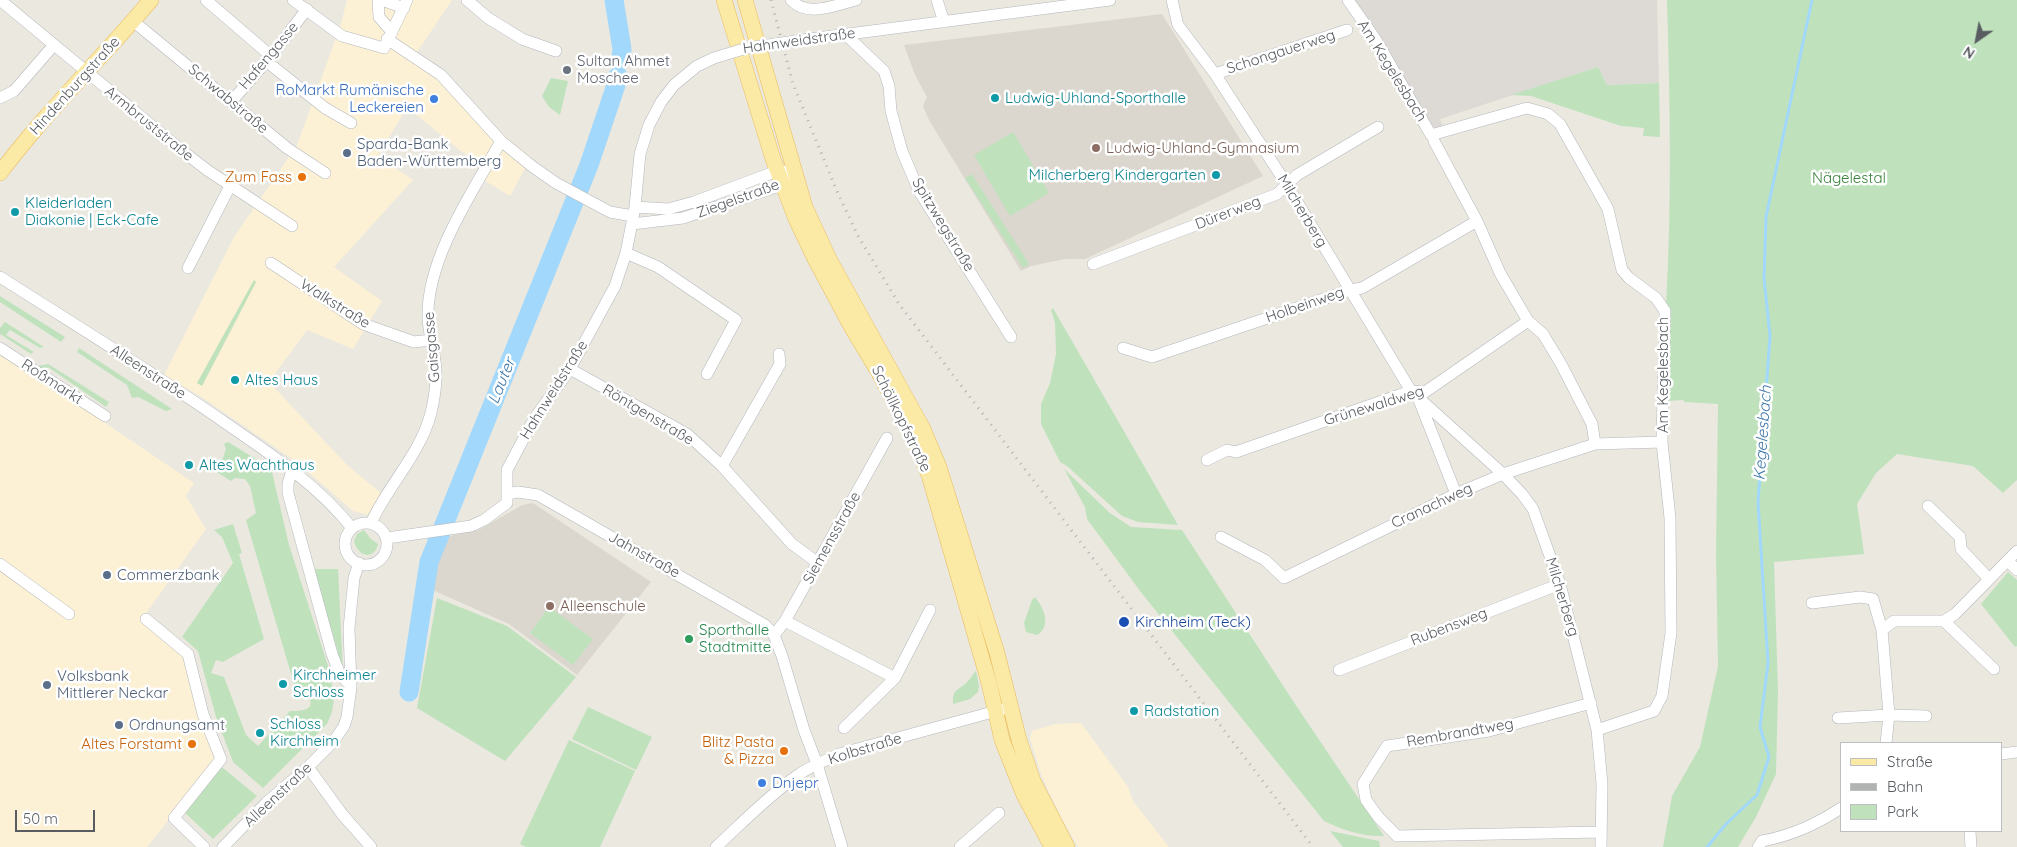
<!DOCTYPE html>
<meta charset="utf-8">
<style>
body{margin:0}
#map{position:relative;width:2017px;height:847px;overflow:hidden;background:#ebe8e0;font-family:Quicksand,sans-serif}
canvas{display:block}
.legend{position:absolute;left:1840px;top:742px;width:162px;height:90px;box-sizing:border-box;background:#fff;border:1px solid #bdbec0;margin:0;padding:6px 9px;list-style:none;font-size:15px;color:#595d61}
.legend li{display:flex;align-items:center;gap:10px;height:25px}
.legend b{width:25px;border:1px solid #bdbec0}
.north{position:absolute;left:1952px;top:15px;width:50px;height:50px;-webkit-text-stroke:4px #fff;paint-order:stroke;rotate:213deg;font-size:14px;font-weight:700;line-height:20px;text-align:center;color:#595d61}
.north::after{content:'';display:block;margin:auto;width:18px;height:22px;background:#595d61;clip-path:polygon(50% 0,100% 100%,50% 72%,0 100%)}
.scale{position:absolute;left:15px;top:810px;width:80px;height:22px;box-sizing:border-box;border:2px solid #595d61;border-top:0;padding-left:6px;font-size:15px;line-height:18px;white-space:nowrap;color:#595d61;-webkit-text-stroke:4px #fff;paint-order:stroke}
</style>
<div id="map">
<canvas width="2017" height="847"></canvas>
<ul class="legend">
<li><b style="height:6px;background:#fbe9a6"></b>Straße</li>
<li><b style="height:6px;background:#b1b2b2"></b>Bahn</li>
<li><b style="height:14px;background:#bfe2bd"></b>Park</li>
</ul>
<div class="north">N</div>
<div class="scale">50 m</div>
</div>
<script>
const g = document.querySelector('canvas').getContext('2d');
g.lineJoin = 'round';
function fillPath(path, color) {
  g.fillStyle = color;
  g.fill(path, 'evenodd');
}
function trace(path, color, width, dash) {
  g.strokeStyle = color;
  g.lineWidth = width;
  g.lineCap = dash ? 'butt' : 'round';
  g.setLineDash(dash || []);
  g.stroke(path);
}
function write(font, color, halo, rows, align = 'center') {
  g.font = font + ' Quicksand,sans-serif';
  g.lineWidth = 5;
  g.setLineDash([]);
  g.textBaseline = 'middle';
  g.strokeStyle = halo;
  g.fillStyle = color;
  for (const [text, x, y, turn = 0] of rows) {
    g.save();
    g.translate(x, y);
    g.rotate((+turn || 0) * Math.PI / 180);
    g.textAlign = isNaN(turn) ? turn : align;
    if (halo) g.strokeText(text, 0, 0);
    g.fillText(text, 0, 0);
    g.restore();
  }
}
fillPath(new Path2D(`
 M347 0H452L417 52 497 129 531 157 510 196 479 177 484 166 458 149 407 107 378 156 413 180 334 267 382 301 353 349 307 330 269 382 347 465 382 494 369 515 353 511 298 463 203 398 164 375 234 237 297 145 341 24Z
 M0 352 194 483 186 496 206 529 142 619 187 657 218 758 147 847H0Z
 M1081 723 1128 787 1133 801 1169 847H1078L1060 815 1042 777 1030 739 1032 731 1055 724Z`), '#fcf1d5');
fillPath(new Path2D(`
 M1351 0H1657L1659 83 1607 85 1598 67 1440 119 1443 128 1432 131Z`), '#dddad5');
fillPath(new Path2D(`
 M1162 14 1263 176 1085 259H1065L1031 266 1021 271 929 120 923 106 927 97 915 75 904 45Z
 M533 503 651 582 577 675 509 624 428 588 439 538 479 530 522 505Z`), '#dbd7ce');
fillPath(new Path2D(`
 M1667 0H2017V480L2003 493 1973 466 1897 454 1876 473 1857 504 1864 554 1774 562 1778 691 1776 774 1756 817 1738 847H1663L1672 796 1700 747 1718 666 1716 554 1718 404 1684 402 1683 400 1669 401 1668 304H1666C1672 204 1670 101 1667 0Z
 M1598 67 1607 85 1659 83 1660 137 1643 136 1644 128 1621 126 1531 96 1511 95Z
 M551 78 568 81 560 115 549 107 542 96Z
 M1013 132 1049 193 1010 216 974 155Z
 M972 174 1029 264 1023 268 965 178Z
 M254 280 256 282 202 386 197 383Z
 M0 296 65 337 61 342 0 302Z
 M1053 308 1178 525 1138 522 1122 516 1067 466 1060 462 1041 424V404L1050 383 1056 354 1055 323 1051 310Z
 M5 322 44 347 40 348 10 330 6 335 34 352 31 354 0 334V328Z
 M79 348 172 409 166 411 138 397 132 398 127 385 77 352Z
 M48 364 109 402 106 407 48 367 44 371 38 366Z
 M228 442 264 464 272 472 289 545 330 672 334 699 332 712 327 724 263 788 233 762 216 717 198 651 182 637 233 563 222 537 214 530 233 524 242 553 239 554 264 639 223 662 216 660 211 673 224 677 246 735 258 746 290 711C306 712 319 707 304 692L296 691 246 520 256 513 250 486 245 479 235 478 231 481 218 473 219 463 223 458 226 449 224 444Z
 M1064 469 1110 513 1131 527 1182 530 1295 704 1384 836C1363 837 1343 830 1324 821L1140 591 1087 519 1085 507Z
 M364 530 370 538 378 544C374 561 358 557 354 541L357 534Z
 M313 569H338L343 672 335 654 338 652Z
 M2008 572 2017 580V646L2015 647 1981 604Z
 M1035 597C1044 608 1052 626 1037 635L1026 632 1024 623 1032 600Z
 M437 598 507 626 576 677 505 761 417 708Z
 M549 607 593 639 573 665 530 633Z
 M976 671 979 686 978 692 970 699 953 704C952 690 957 691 965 684 969 681 972 675 976 671Z
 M588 707 652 737 636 770 572 739Z
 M569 740 635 771 600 847H526L520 844Z
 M223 768 257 796 213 839 183 811 218 769Z
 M1330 831 1379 841 1380 847H1343Z`), '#bfe2bd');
trace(new Path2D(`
 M1707 847 1727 823 1757 795 1769 757 1760 727 1768 663 1758 502 1770 336 1764 278 1766 217 1812 0`), '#a1d8fb', 3);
trace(new Path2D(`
 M614 0 622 49 621 58
 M409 692 429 562 589 165 616 85 618 76`), '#a1d8fb', 19);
const minor = new Path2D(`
 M0 0 185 153 207 170 292 226
 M206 0 271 56
 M293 0 342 36 384 48 407 0
 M378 0 379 17 392 32
 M382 0 404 8
 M467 0 488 18 522 39 556 51
 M791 0C808 18 835 5 856 0
 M937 0 944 22
 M1172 0 1178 25 1215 74 1287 185 1411 391 1503 474 1522 494 1533 509 1560 584 1597 730 1602 784 1601 847
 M1348 0 1376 40 1431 135 1527 108 1548 114 1560 124 1608 209 1622 270 1629 278 1656 298 1665 311 1662 442 1670 518 1671 633 1662 696 1654 711 1597 730
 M133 21 287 148 325 173
 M845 34 884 71 889 86 891 111 902 151 919 191 1011 337
 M387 39 441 75 501 141 533 167 556 183 610 212 633 216
 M810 39 1110 0
 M266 61 325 108 351 123
 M1215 74 1347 30
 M0 98 14 91 53 46
 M231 102 271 56 307 9
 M1434 141 1477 221 1500 273 1528 321 1543 334 1561 364 1592 424 1595 444
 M635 207 668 209 694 202 777 171H784
 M632 224 683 218 782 185 795 175
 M626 253 658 267 736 320 707 374
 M271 263 363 324 414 342 431 340
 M1093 264 1277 194 1297 175 1378 127
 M188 268 230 186
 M0 277C75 325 151 371 224 422 269 453 317 484 352 528
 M0 348 105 416
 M1123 348 1152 357 1350 290 1362 288 1477 221
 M570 369 687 434 722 466 792 544 818 563
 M1419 400 1456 494
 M1207 460 1227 450 1236 452 1411 391 1425 392 1528 321
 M722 466 780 364 779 354
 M292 470 288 484V493L332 654 339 672 351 687
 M508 494 518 492 538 495 765 625 774 635 782 656 804 730 817 764 842 847
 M1928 506 1960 537 1961 549 1989 579
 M371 523C388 485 420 455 431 413 435 396 438 379 435 361 433 345 428 331 428 316 427 258 473 191 501 141
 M345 544a21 21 0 1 1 42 0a21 21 0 1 1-42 0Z
 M1221 537 1265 560 1284 578 1456 494 1503 474 1595 444 1662 442
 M387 538 471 526 484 520 507 503V470L534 419 570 369 615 286 626 253 635 207 640 154 649 125 661 102 674 85 697 66 714 58
 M2008 561 2017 570
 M0 564 69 614
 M1812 603 1860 597 1873 599 1882 630
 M146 619 188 654 203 714 221 759 174 818 204 847
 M785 621 895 678
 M1944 621 1994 669
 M774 635 785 621 887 438
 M1339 670 1560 584
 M1591 703 1489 731 1387 746 1363 784 1366 800 1379 818 1397 836 1601 832
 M1838 718 1889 715 1926 716
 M844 728 895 678 930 610
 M1886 743 1889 715 1882 630 1894 621H1944L1955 614 2017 551
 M2001 754 2017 752
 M308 767 342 814 371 847
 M1970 831 1971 847
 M223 847 266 803 308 767 334 741 344 726 347 717 351 687 349 628 354 578 359 563
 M716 847C742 823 768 796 798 775 811 766 825 761 839 754L1011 707
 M960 847 999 813
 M1758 847 1762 841C1790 836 1817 824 1841 808`);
const major = new Path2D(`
 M724 0 773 159 796 219 815 259 852 328 879 373 914 439 929 475 989 683 1002 740 1024 795 1052 847
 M745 0 805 207 829 259 922 427 939 467 997 653 1019 740 1033 781 1067 847
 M0 173C46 112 101 59 151 0`);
trace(minor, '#b3b6bb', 12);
trace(major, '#eabb5a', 16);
trace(minor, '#fff', 11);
trace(major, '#fbe9a6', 15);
trace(new Path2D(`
 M771 0 793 84 836 189 857 234 899 304 1313 847`), '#b1b2b2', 3, [1, 6]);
const minorBridge = new Path2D(`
 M714 58 747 48 810 39`);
trace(minorBridge, '#b3b6bb', 12, []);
trace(minorBridge, '#fff', 11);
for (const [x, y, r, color] of [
 [567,70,5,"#6b7280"],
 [995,98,5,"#0f9aa8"],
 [434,99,5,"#3f7fe0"],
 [1096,148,5,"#8d6e63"],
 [347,153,5,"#5c6f8a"],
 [1216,175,5,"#0f9aa8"],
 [302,177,5,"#e8710a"],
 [15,212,5,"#0f9aa8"],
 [235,380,5,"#0f9aa8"],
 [189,465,5,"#0f9aa8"],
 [107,575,5,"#5c6f8a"],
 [550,606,5,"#8d6e63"],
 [1124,622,6,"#1a4fb4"],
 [689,639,5,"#2e9e5b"],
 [283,684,5,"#0f9aa8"],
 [47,685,5,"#5c6f8a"],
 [1134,711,5,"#0f9aa8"],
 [119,725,5,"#5c6f8a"],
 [260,733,5,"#0f9aa8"],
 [192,744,5,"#e8710a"],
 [784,751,5,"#e8710a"],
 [762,783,5,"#3f7fe0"]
]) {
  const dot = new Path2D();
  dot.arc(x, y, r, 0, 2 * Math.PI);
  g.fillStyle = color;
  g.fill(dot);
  trace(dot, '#fff', 2);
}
write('15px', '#595d61', '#fff', [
 ["Hahnweidstraße",799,41,-8],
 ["Schongauerweg",1281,52,-18],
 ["Hafengasse",269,56,-50],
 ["Am Kegelesbach",1392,71,58],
 ["Hindenburgstraße",75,86,-48],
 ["Schwabstraße",228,99,40],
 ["Armbruststraße",149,124,39],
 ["Ziegelstraße",738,199,-20],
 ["Milcherberg",1302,211,59],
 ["Dürerweg",1228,213,-21],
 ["Spitzwegstraße",943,225,59],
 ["Walkstraße",335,304,32],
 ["Holbeinweg",1305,305,-19],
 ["Gaisgasse",432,347,-95],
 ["Alleenstraße",148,372,33],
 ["Am Kegelesbach",1663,375,-90],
 ["Roßmarkt",52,382,33],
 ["Hahnweidstraße",554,390,-58],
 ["Grünewaldweg",1374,406,-17],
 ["Röntgenstraße",648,415,31],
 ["Schöllkopfstraße",901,419,64],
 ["Cranachweg",1432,506,-25],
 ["Siemensstraße",832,538,-61],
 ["Jahnstraße",644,555,29],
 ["Milcherberg",1562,597,73],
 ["Rubensweg",1449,627,-21],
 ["Rembrandtweg",1460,733,-10],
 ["Kolbstraße",865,749,-17],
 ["Alleenstraße",278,795,-43]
]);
write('15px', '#5b616d', '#fff', [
 ["Sultan Ahmet",577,61],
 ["Moschee",577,78]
], 'left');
write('15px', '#366cbe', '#fff', [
 ["RoMarkt Rumänische",424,90],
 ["Leckereien",424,107],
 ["Dnjepr",772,783,"left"]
], 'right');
write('15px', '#0d838f', '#fff', [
 ["Ludwig-Uhland-Sporthalle",1005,98],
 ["Milcherberg Kindergarten",1206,175,"right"],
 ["Kleiderladen",25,203],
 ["Diakonie | Eck-Cafe",25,220],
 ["Altes Haus",245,380],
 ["Altes Wachthaus",199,465],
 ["Kirchheimer",293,675],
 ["Schloss",293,692],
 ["Radstation",1144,711],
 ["Schloss",270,724],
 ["Kirchheim",270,741]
], 'left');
write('15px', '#4e5e75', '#fff', [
 ["Sparda-Bank",357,144],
 ["Baden-Württemberg",357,161],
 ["Commerzbank",117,575],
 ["Volksbank",57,676],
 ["Mittlerer Neckar",57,693],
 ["Ordnungsamt",129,725]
], 'left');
write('15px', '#785e54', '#fff', [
 ["Ludwig-Uhland-Gymnasium",1106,148],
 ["Alleenschule",560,606]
], 'left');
write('15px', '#c56008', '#fff', [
 ["Zum Fass",292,177],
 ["Blitz Pasta",774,742],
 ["& Pizza",774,759],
 ["Altes Forstamt",182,744]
], 'right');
write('15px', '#388138', '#fff', [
 ["Nägelestal",1849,178]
]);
write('15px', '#164399', '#fff', [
 ["Kirchheim (Teck)",1135,622]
], 'left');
write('15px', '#27864d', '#fff', [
 ["Sporthalle",699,630],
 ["Stadtmitte",699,647]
], 'left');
write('italic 16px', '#4079ab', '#fff', [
 ["Lauter",502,381,-68],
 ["Kegelesbach",1763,433,-86]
]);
</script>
